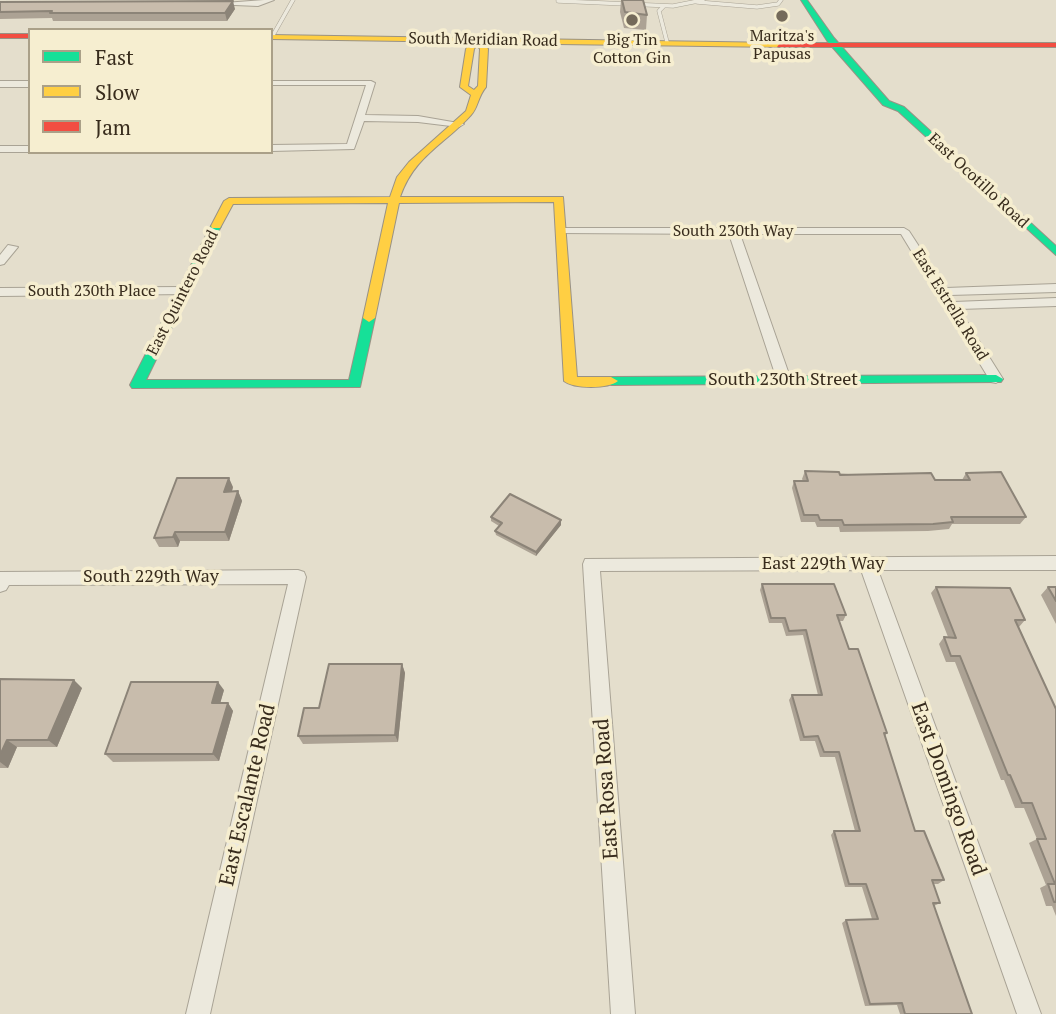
<!DOCTYPE html>
<style>
body{margin:0}
#map{position:relative;width:1056px;height:1014px;overflow:hidden;background:#e4decc;font-family:"PT Serif",serif}
canvas{display:block}
.legend{position:absolute;left:28px;top:28px;width:245px;height:126px;box-sizing:border-box;background:#f6eed0;border:2px solid #aaa088;margin:0;padding:9px 12px;list-style:none;font-size:21px;color:#382c1d}
.legend li{display:flex;align-items:center;gap:14px;height:35px}
.legend b{width:35px;border:2px solid #aaa088}
</style>
<div id="map">
<canvas width="1056" height="1014"></canvas>
<ul class="legend">
<li><b style="height:9px;background:#16e098"></b>Fast</li>
<li><b style="height:9px;background:#ffcf43"></b>Slow</li>
<li><b style="height:9px;background:#f24e42"></b>Jam</li>
</ul>
</div>
<script>
const g = document.querySelector('canvas').getContext('2d');
g.lineJoin = 'round';
function trace(path, color, width, dash) {
  g.strokeStyle = color;
  g.lineWidth = width;
  g.lineCap = dash ? 'butt' : 'round';
  g.setLineDash(dash || []);
  g.stroke(path);
}
function fillPath(path, color) {
  g.fillStyle = color;
  g.fill(path, 'evenodd');
}
function write(font, color, halo, rows, align = 'center') {
  g.font = font + ' "PT Serif",serif';
  g.lineWidth = 7;
  g.setLineDash([]);
  g.textBaseline = 'middle';
  g.strokeStyle = halo;
  g.fillStyle = color;
  for (const [text, x, y, turn = 0] of rows) {
    g.save();
    g.translate(x, y);
    g.rotate((+turn || 0) * Math.PI / 180);
    g.textAlign = isNaN(turn) ? turn : align;
    if (halo) g.strokeText(text, 0, 0);
    g.fillText(text, 0, 0);
    g.restore();
  }
}
const lane = new Path2D(`
 M558 1 673 6 703 0
 M697 2 757 7 778 4 781 0
 M664 6 659 11 667 42
 M272 37 293 0`);
const street = new Path2D(`
 M264 0H274L258 6 211 4Z
 M0 81H30V87H0Z
 M271 81H371L375 83 365 115 418 116 464 124 459 127 418 122 364 121 354 149 271 151V145L347 144 366 85H271Z
 M0 146H30V152H0Z
 M563 228H904L909 231 946 288 1056 284V292L950 295 954 302 1056 298V306L959 309 1003 379 996 383 991 382 901 234H740L791 380 784 384 777 380 729 234 559 233V229Z
 M8 245 18 247 4 264 0 265V255Z
 M184 287 188 288V294L0 296V288Z
 M1056 556V570H878L1041 1014H1017L861 570 600 571 635 1014H611L583 564 585 559Z
 M298 570 304 572 306 577 210 1014H186L288 584 9 585 6 590 0 592V572Z`);
const fast = new Path2D(`
 M801 0H807L834 38 889 101 904 107 1056 246V255L898 111 883 105 828 42Z
 M216 223 221 226 146 380H349L363 318 369 314 375 318 360 387 132 388 130 385 211 226Z
 M996 375 1003 379 1001 382 611 385 604 381 611 377Z`);
const slow = new Path2D(`
 M271 35 780 43 784 45 780 47 483 43 488 49 486 87C478 96 478 108 471 115 444 145 414 156 400 197H563L577 377H611L618 381C608 389 574 389 564 381L554 202 399 203 375 318 369 322 363 318 388 203 233 204 220 228H212L211 226 224 201 229 198 390 197 397 177 409 162 466 111 471 95 460 87 466 49 471 42 271 39ZM477 45 480 49 478 86 474 90 468 86 474 49Z`);
const jam = new Path2D(`
 M0 34H30V38H0Z
 M780 43H1056V47H777Z`);
trace(lane, '#a9a395', 4.5);
trace(street, '#a9a395', 2);
trace(fast, '#999285', 2);
trace(slow, '#999285', 2);
trace(jam, '#999285', 2);
trace(lane, '#ece9dd', 3.5);
fillPath(street, '#ece9dd');
fillPath(fast, '#16e098');
fillPath(slow, '#ffcf43');
fillPath(jam, '#f24e42');
fillPath(new Path2D(`
 M621 0H643L647 15 646 30 624 28 620 12Z
 M0 2 235 9 227 21H53L52 18 0 19Z
 M805 471 935 480H962L966 473 1026 517 1020 524H952L949 529 928 531 840 532 839 527H817L815 522H801L792 488 794 481H803L802 479Z
 M233 487 232 491H238L242 501 229 541H180L178 547H159L154 538Z
 M491 517 561 520V525L536 556 496 535 495 531 499 526 491 521Z
 M762 584 846 615 843 621H839L849 649 887 733 885 736 915 831 944 880 938 884H933L940 903 934 906 972 1014H900L897 1005 865 1006 842 923 846 920 872 919 862 887H845L831 835 834 831H855L835 757H820L815 741H800L789 700 792 695H818L803 635 786 636 782 623H769L760 590Z
 M936 587 1025 620 1019 627 1056 709V916L1052 906H1046L1040 888 1046 885 1029 843 1037 839 1024 808H1015L1004 780H1001L955 662H946L939 644 944 637H948L931 593Z
 M1048 587H1056V624L1041 595Z
 M402 664 405 673 398 742 303 744 298 736 319 708Z
 M0 679 82 688 57 747H17L8 768H0Z
 M224 690 220 703H228L233 711 219 761 113 762 105 754Z`), '#aca294');
fillPath(new Path2D(`
 M233 1 235 9 227 21 225 13Z
 M229 478 233 487 229 501 224 492Z
 M238 491 242 501 229 541 225 532Z
 M561 520V525L536 556V552Z
 M175 532 180 541 178 547 173 537Z
 M402 664 405 673 398 742 395 735Z
 M74 680 82 688 57 747 48 740Z
 M218 682 224 690 218 711 212 703Z
 M228 703 233 711 219 761 213 754Z
 M7 740 17 747 8 768 0 762V755Z`), '#8c8478');
const building = new Path2D(`
 M622 0H643L647 15 625 12Z
 M233 1 225 13H50L52 11 0 12V2Z
 M805 471 839 472 840 475 931 473 935 480H970L966 473 1001 472 1026 517H951L953 522 933 524 844 525 842 520H820L818 515H804L794 481H808Z
 M177 478H229L224 492 238 491 225 532H175L173 537 154 538Z
 M510 494 561 520 536 552 495 531 502 523 491 517Z
 M762 584H834L846 615H837L849 649H858L887 733H884L915 831H924L944 880H932L940 903H933L972 1014H905L902 1003 870 1004 846 920 878 919 866 884H849L834 831H860L839 752H824L818 736 804 737 792 695H822L806 630 789 631 785 618H771Z
 M936 587 1010 588 1025 620H1015L1056 709V902H1054L1048 884H1055L1037 839H1046L1032 803H1022L1010 775H1008L960 656H951L944 637 956 638Z
 M1048 587H1056V601Z
 M329 664H402L395 735 298 736 304 708H319Z
 M0 679 74 680 48 740H7L0 755Z
 M131 682H218L212 703H228L213 754H105Z`);
fillPath(building, '#c8bcac');
trace(building, '#8c8478', 2);
for (const [x, y, r, color] of [
 [782,16,7,"#746a5a"],
 [632,20,7,"#746a5a"]
]) {
  const dot = new Path2D();
  dot.arc(x, y, r, 0, 2 * Math.PI);
  g.fillStyle = color;
  g.fill(dot);
  trace(dot, '#f6eed0', 2.5);
}
write('16px', '#382c1d', '#f6eed0', [
 ["Maritza's",782,36],
 ["Papusas",782,54],
 ["Big Tin",632,40],
 ["Cotton Gin",632,58]
]);
write('16px', '#382c1d', '#f6eed0', [
 ["South Meridian Road",483,40,1],
 ["East Ocotillo Road",978,181,43],
 ["South 230th Way",733,231],
 ["South 230th Place",92,291],
 ["East Quintero Road",183,293,-63],
 ["East Estrella Road",950,305,58]
]);
write('18px', '#382c1d', '#f6eed0', [
 ["South 230th Street",783,380],
 ["East 229th Way",823,564],
 ["South 229th Way",151,577]
]);
write('21px', '#382c1d', '#f6eed0', [
 ["East Rosa Road",607,789,-94],
 ["East Domingo Road",948,789,70],
 ["East Escalante Road",248,795,-77]
]);
</script>
